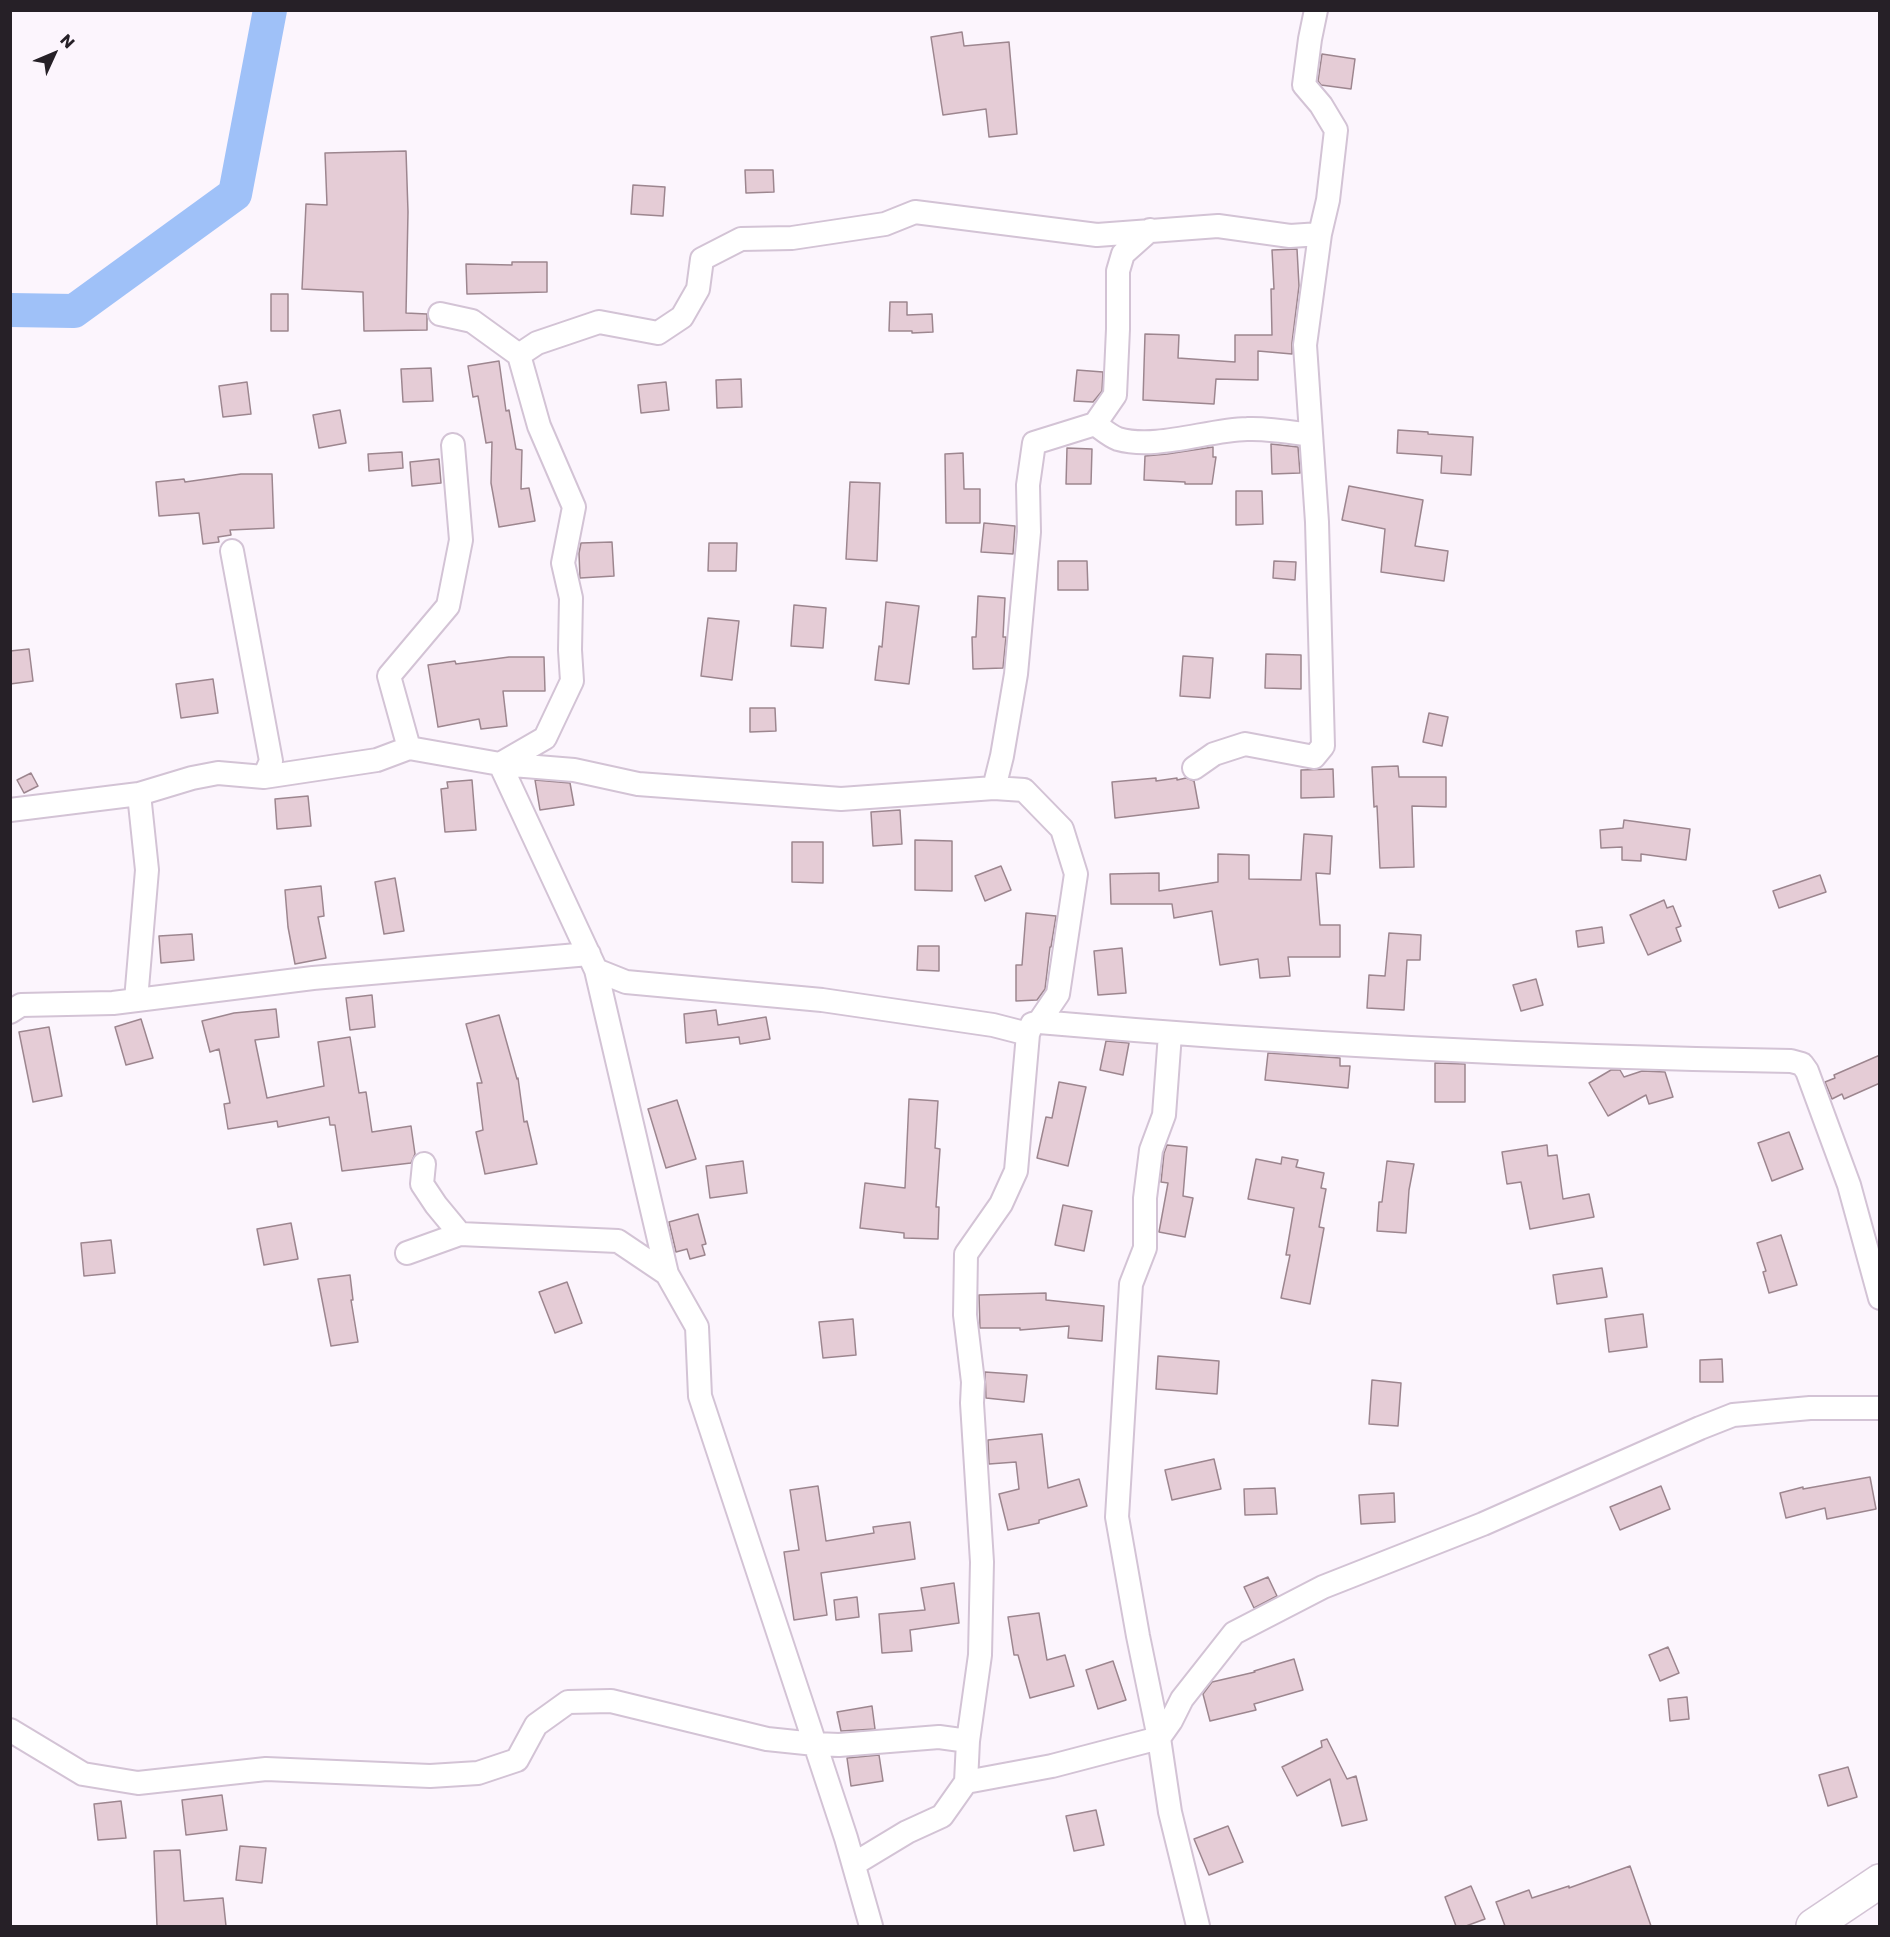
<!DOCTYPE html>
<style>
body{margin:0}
#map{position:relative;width:1890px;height:1937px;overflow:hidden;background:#fcf5fd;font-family:Poppins,sans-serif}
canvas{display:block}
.frame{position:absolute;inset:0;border:12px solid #262027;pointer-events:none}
.north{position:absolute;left:24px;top:24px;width:60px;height:60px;-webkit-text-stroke:4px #fcf5fd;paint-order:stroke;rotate:46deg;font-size:16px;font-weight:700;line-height:24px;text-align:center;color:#262027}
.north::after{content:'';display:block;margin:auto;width:21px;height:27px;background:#262027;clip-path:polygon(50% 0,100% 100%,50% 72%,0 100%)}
</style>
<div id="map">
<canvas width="1890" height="1937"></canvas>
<div class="frame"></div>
<div class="north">N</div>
</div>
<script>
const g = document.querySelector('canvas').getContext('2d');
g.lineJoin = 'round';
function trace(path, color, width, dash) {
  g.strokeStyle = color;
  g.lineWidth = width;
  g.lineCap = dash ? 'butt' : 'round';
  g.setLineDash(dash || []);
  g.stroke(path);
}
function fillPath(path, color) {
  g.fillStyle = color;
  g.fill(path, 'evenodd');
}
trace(new Path2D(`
 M10 310 74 311 235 194 270 10`), '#9fc1f8', 34);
const building = new Path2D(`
 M962 32 964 46 1009 42 1017 134 989 137 986 109 943 115 931 37Z
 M1322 54 1355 59 1351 89 1321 85 1318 81Z
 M406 151 408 212 406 313 427 314V330L364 331 363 292 302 289 306 204 327 205 325 153Z
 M745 170H773L774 192 746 193Z
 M633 185 665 187 663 216 631 214Z
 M1297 249 1299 286 1292 343V354L1258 351V380L1216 379 1214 404 1143 400 1145 334 1179 335 1178 358 1235 362V335H1272L1271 289H1274L1272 250Z
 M512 262H547V292L467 294 466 264 512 265Z
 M271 294H288V331H271Z
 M890 302H907V315L932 314 933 332 912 333V331H889Z
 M499 361 506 411 509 410 516 449 522 450 521 489 529 488 535 521 499 527 491 483 492 442 486 443 478 396 473 397 468 366Z
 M431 368 433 401 403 402 401 369Z
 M1077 370 1103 372 1102 391 1093 402 1074 401Z
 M741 379 742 407 717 408 716 380Z
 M247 382 251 414 223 417 219 386Z
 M666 382 669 410 641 413 638 385Z
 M340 410 346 443 319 448 313 415Z
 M1398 430 1428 432V434L1473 437 1471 475 1441 473 1442 456 1397 453Z
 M1271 444 1298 447 1300 473 1272 474Z
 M1213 447V457H1216L1212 484H1185V482L1144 480 1145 456 1167 454Z
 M1067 448 1092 449 1091 484H1066Z
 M402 452 403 468 369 471 368 454Z
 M963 453 964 489H980V523H946L945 454Z
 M439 459 441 483 412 486 410 462Z
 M241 474H272L274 528 230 530 231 535 218 537 219 542 203 544 199 513 159 516 156 482 184 479 185 482Z
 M850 482 880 483 877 561 846 559Z
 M1349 486 1423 500 1415 546 1448 551 1444 581 1381 572 1385 529 1342 520Z
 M1236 491H1262L1263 524 1236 525Z
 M984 523 1015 526 1013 554 981 552Z
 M612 542 614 576 580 578 579 553 581 543Z
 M709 543H737L736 571H708Z
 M1058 561H1087L1088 590H1058Z
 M1274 561 1296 562 1295 580 1273 578Z
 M978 596 1005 598 1003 637H1006L1003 668 973 669 972 637H976Z
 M886 602 919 606 909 684 875 680 879 646 882 647Z
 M794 605 826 608 823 648 791 646Z
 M708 618 739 621 732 680 701 676Z
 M29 649 33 681 10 684V651Z
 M1266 654 1301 655V689L1265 688Z
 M1183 656 1213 658 1210 698 1180 696Z
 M509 657H544L545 691H503L507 726 481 729 479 719 438 727 428 665 455 661 456 664Z
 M213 679 218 713 181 718 176 684Z
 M750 708H775L776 731 750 732Z
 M1429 713 1448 717 1442 746 1423 742Z
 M1398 766 1399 777H1446V807L1412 806 1414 867 1380 868 1377 806 1374 807 1372 767Z
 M1333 769 1334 797 1301 798V770Z
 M31 773 38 786 24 793 17 780Z
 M1156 778V781L1177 778V780L1186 778 1194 781 1199 808 1115 818 1112 782Z
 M472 780 476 830 445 832 441 789 448 788 447 782Z
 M535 780 570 783 574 805 540 810Z
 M308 796 311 826 277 829 275 799Z
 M900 810 902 844 873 846 871 812Z
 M1624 820 1690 829 1686 860 1641 854V861L1622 860V847L1601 848 1600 830 1623 828Z
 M1304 834 1332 836 1330 874 1316 873 1320 925H1340V957H1288L1290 976 1260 978 1258 959 1220 965 1212 911 1174 918 1172 904H1111L1110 874 1159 873V891L1218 882V854L1249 855V879L1301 880Z
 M915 840 952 841V891L915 890Z
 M792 842H823V883L792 882Z
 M1001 866 1011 890 985 901 975 876Z
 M1820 875 1826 892 1779 908 1773 891Z
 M395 878 404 931 384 934 375 882Z
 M321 886 324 916 318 917 326 958 295 964 288 927 285 890Z
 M1664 900 1667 908 1673 906 1681 926 1676 928 1681 941 1648 955 1630 915Z
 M1026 913 1056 916 1051 947H1050L1045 989 1037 1000 1016 1001V965H1022Z
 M1602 927 1604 943 1578 947 1576 931Z
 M1389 933 1421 935 1420 960H1407L1404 1010 1367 1008 1369 975 1385 976Z
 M192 934 194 960 161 963 159 936Z
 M918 946H939V971L917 970Z
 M1122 948 1126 993 1098 995 1094 951Z
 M1536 979 1543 1005 1521 1011 1513 985Z
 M372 995 375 1027 350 1030 346 998Z
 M276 1009 279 1037 255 1040 267 1098 324 1086 318 1042 350 1037 359 1093 366 1092 372 1132 411 1126 415 1154 411 1163 342 1171 335 1125H330L329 1117 278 1127 277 1121 228 1129 224 1104 230 1103 219 1049 210 1052 202 1021 234 1013Z
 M716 1010 718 1025 766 1017 770 1039 740 1044 739 1037 686 1043 684 1014Z
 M499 1015 517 1079 518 1078 524 1122 527 1121 537 1164 485 1174 476 1132 483 1130 477 1083H482L466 1024Z
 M141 1019 153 1058 126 1065 115 1027Z
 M49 1027 62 1096 33 1102 19 1032Z
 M1106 1041 1129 1043 1123 1075 1100 1070Z
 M1268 1053 1340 1058V1066H1350L1348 1088 1265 1080Z
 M1880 1055V1083L1844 1099 1842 1094 1832 1099 1825 1082 1835 1078 1834 1075Z
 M1435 1063 1465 1064V1102H1435Z
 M1611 1070H1620L1624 1077 1642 1071 1665 1072 1673 1097 1649 1104 1646 1095 1608 1116 1589 1083Z
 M1059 1082 1086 1087 1068 1166 1037 1158 1046 1117 1052 1118Z
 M909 1099 938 1101 935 1148 940 1149 936 1207H939L938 1239 904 1238V1233L860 1228 865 1183 905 1188Z
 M677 1100 696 1159 666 1168 648 1109Z
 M1789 1132 1803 1169 1772 1181 1758 1143Z
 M1167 1145 1187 1147 1183 1196 1193 1198 1185 1237 1159 1232 1168 1183 1161 1182 1164 1153Z
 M1547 1145 1548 1156 1557 1155 1563 1199 1589 1194 1594 1217 1530 1229 1521 1182 1507 1184 1502 1152Z
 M1282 1157 1298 1160 1296 1167 1324 1173 1321 1188 1326 1189 1319 1227 1324 1228 1310 1304 1281 1298 1290 1255H1286L1294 1208 1248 1199 1256 1159 1281 1164Z
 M743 1161 747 1193 710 1198 706 1166Z
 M1387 1161 1414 1164 1409 1190 1406 1233 1377 1231 1379 1202H1382Z
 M1063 1205 1092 1211 1084 1251 1055 1245Z
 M698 1214 706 1244 702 1245 705 1255 690 1259 687 1249 676 1252 669 1222Z
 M291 1223 298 1259 264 1265 257 1229Z
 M1781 1235 1797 1285 1769 1293 1763 1272 1766 1271 1757 1243Z
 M111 1240 115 1273 84 1276 81 1243Z
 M1602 1268 1607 1297 1557 1304 1553 1275Z
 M350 1275 353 1300H351L358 1342 331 1346 318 1279Z
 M567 1282 582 1323 555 1333 539 1292Z
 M1046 1293V1300L1104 1306 1102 1341 1068 1338 1069 1326 1020 1330V1328H980L979 1295Z
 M1643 1314 1647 1347 1609 1352 1605 1319Z
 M853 1319 856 1355 823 1358 819 1322Z
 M1158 1356 1219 1361 1217 1394 1156 1389Z
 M1722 1359 1723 1382H1700V1360Z
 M985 1372 1027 1375 1024 1402 986 1398Z
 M1372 1380 1401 1383 1398 1426 1369 1424Z
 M1042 1434 1048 1488 1079 1479 1087 1506 1039 1520V1523L1008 1530 999 1494 1019 1489 1016 1462 989 1464 988 1440Z
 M1214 1459 1221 1489 1172 1500 1165 1470Z
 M1870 1477 1876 1509 1827 1519 1825 1508 1786 1518 1780 1493 1803 1487V1489Z
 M818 1486 826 1541 874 1533 873 1527 910 1522 915 1559 821 1573 827 1615 794 1620 784 1552 799 1550 790 1490Z
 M1661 1486 1670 1509 1620 1530 1610 1507Z
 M1275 1488 1277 1514 1245 1515 1244 1489Z
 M1394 1493 1395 1522 1361 1524 1359 1495Z
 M1268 1577 1277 1596 1254 1608 1244 1587Z
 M954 1583 959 1623 910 1630 912 1651 882 1653 879 1614 925 1610 921 1588Z
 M857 1597 859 1617 836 1620 834 1600Z
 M1039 1613 1047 1660 1065 1655 1074 1686 1030 1698 1018 1655H1014L1008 1617Z
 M1668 1647 1679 1673 1660 1681 1649 1655Z
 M1294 1659 1303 1690 1254 1704 1256 1710 1210 1721 1203 1694 1212 1682 1255 1672 1254 1671Z
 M1113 1661 1126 1700 1098 1709 1086 1670Z
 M1687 1697 1689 1719 1670 1721 1668 1699Z
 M872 1706 875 1729 841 1731 837 1712Z
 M1327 1739 1347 1779 1356 1776 1367 1820 1342 1826 1330 1779 1297 1796 1282 1767 1322 1747 1321 1741Z
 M879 1755 883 1781 851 1786 847 1758Z
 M1848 1767 1857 1797 1828 1806 1819 1775Z
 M222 1795 227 1830 186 1835 182 1800Z
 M121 1801 126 1838 98 1840 94 1804Z
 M1096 1810 1104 1845 1074 1851 1066 1816Z
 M1228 1826 1243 1862 1209 1875 1194 1839Z
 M240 1846 266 1848 262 1883 236 1880Z
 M180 1850 184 1901 223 1898 226 1926H157L154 1851Z
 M1630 1866 1651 1926H1505L1496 1902 1529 1890 1532 1898 1569 1886V1888Z
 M1471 1886 1485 1919 1466 1926H1456L1445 1897Z`);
fillPath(building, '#e5ccd6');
trace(building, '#9d868f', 1.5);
const street = new Path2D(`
 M440 314 472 321 519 355 539 426 574 507 563 563 571 598 570 650 572 681 545 738 500 764 574 770 638 784 841 799 994 788 1024 790 1062 829 1076 874 1058 994 1039 1022
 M519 355 537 343 599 322 658 333 682 317 698 289 702 259 741 239 792 238 885 224 915 212 1097 235 1218 226 1290 236 1320 234
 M1095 424C1102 429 1110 436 1118 439 1156 450 1207 430 1247 429 1268 428 1290 432 1311 435
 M232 551 271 761 264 777
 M1194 768 1214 754 1245 744 1314 757 1323 746 1317 522 1305 345 1320 234 1328 200 1336 130 1321 105 1304 85 1310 39 1316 10
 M994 788 1002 756 1016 674 1029 532 1028 485 1034 443 1095 424 1115 395 1118 329V271L1123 254 1150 230
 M10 810 139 794 192 778 218 773 264 777 377 760 409 748
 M596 970 626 982 822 1000 993 1025 1028 1034
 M136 1000 147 870 139 794
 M10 1012 21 1005 113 1003 313 978 589 954
 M1170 1034 1164 1115 1151 1150 1145 1198V1248L1131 1284 1117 1517 1138 1636 1159 1738 1170 1812 1198 1926
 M424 1164 422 1184 436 1205 460 1234
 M407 1253 460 1234 618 1241 667 1274
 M10 1730 83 1774 138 1783 266 1769 430 1776 478 1773 517 1760 536 1725 568 1702 611 1701 767 1739 815 1744 700 1396 697 1327 667 1274 596 970 500 764 409 748 389 676 448 606 461 540 453 445
 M968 1741 980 1655 982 1562 972 1403 973 1382 965 1315 966 1254 1001 1204 1016 1171 1028 1034 1032 1024 1039 1022C1289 1044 1540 1057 1791 1061L1802 1064 1807 1071 1849 1185 1880 1298
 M854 1864 907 1832 942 1816 966 1782
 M871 1926 846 1838 815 1744 839 1745 939 1737 968 1741 966 1782 1052 1766 1159 1738 1171 1721 1182 1699 1234 1633 1323 1587 1483 1524 1700 1428 1733 1415 1810 1408H1880`);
const secondary = new Path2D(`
 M1813 1926 1880 1881`);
trace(street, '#d3c3d5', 26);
trace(secondary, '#d3c3d5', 36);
trace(street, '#fff', 22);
trace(secondary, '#fff', 33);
</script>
